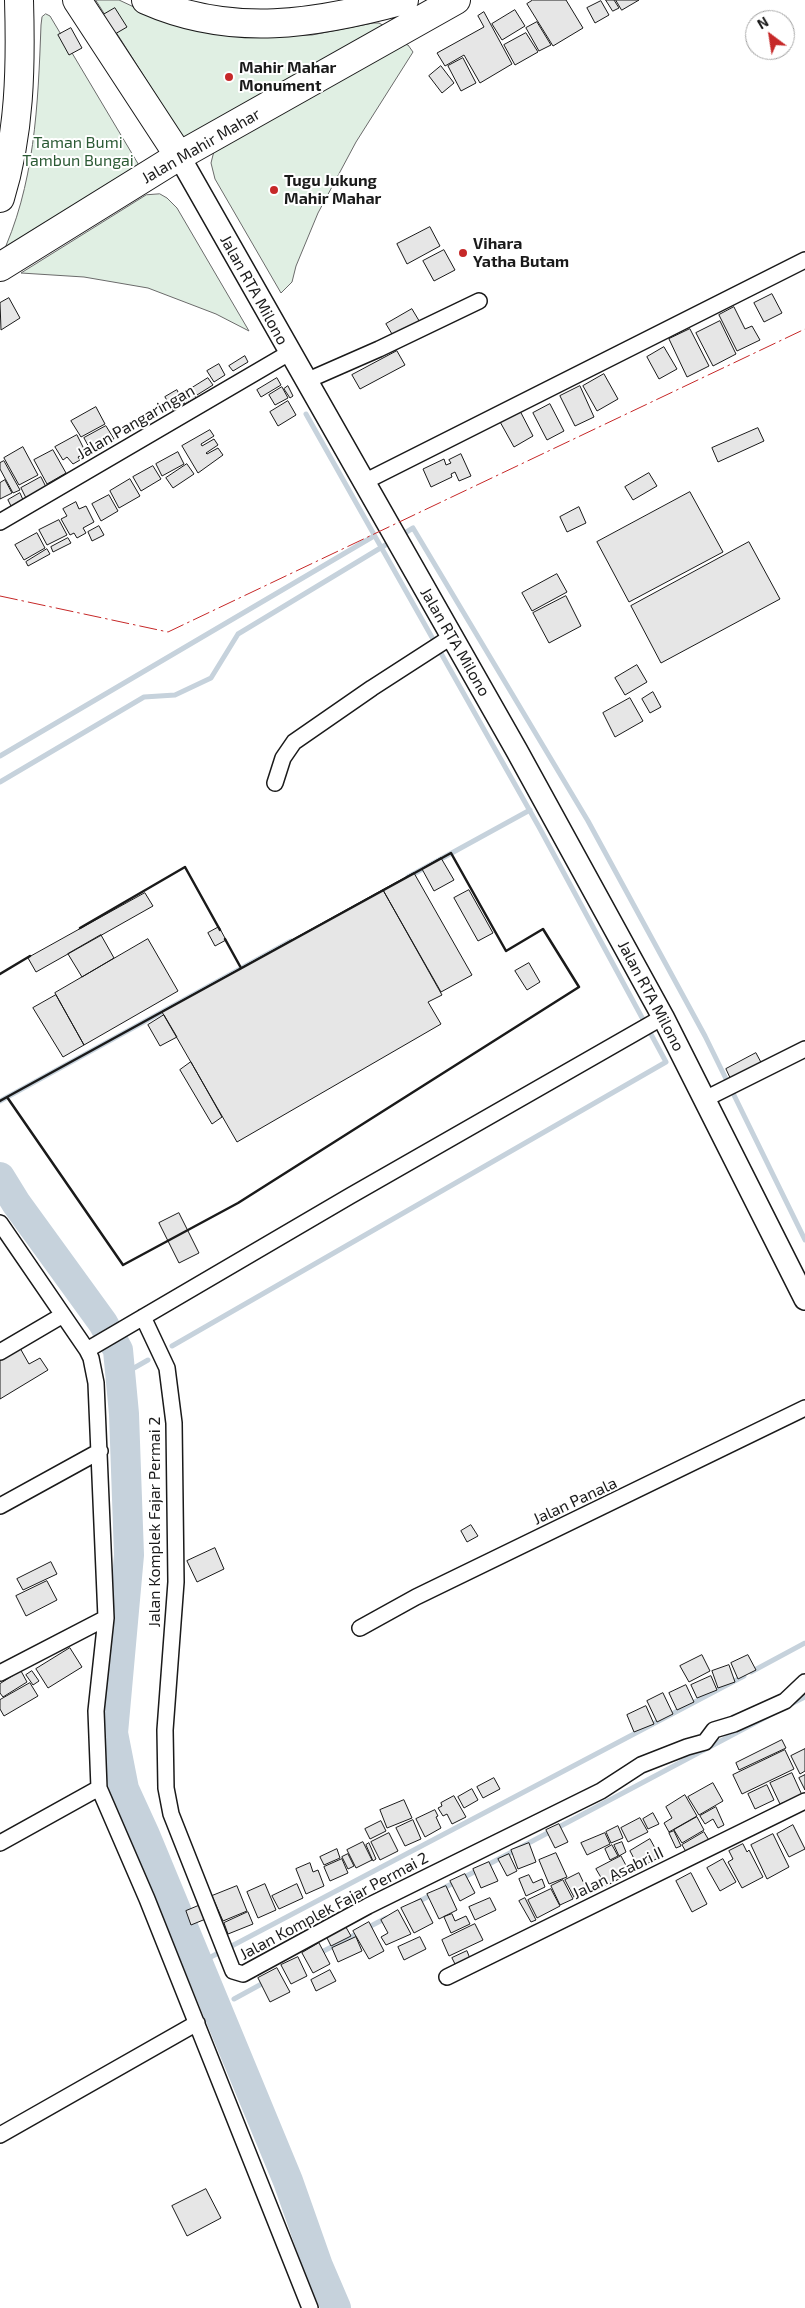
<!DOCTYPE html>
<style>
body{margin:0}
#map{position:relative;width:805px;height:2308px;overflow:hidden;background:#fff;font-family:"Exo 2",sans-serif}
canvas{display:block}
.north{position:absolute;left:745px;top:10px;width:50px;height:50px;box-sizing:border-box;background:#fff;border:1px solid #a3a3a3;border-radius:50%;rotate:329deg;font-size:14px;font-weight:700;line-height:20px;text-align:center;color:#1a1a1a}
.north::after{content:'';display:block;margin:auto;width:18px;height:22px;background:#c62828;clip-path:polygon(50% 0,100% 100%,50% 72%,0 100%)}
</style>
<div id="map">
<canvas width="805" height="2308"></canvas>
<div class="north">N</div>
</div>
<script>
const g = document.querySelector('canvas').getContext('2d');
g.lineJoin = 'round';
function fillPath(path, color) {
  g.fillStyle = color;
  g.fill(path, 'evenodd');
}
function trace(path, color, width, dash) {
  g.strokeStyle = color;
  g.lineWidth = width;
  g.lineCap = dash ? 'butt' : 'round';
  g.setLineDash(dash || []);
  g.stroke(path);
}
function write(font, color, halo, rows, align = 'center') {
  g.font = font + ' "Exo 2",sans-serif';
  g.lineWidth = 4;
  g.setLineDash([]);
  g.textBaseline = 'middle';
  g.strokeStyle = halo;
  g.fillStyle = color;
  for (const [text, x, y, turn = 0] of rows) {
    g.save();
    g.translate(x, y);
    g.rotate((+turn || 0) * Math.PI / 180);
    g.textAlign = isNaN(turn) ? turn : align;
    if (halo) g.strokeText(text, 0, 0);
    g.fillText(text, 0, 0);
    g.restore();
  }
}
const green = new Path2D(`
 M96 0H119L151 15 190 28 230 36 312 35 373 23H379L386 27 187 143Z
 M46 14 50 16 140 167 0 259C35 186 38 105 41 25L42 17Z
 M397 42 408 45 413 52 356 142 318 213 296 266 292 282 281 293 215 179 211 163 214 151Z
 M160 194 167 198 177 208 249 331 216 314 148 288 84 277 21 273 146 195Z`);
fillPath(green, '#e0efe3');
trace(green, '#6a6a6a', 1);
trace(new Path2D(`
 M400 536 413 528 588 821 705 1036 805 1240
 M0 756 374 536
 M0 782 144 697 175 695 211 678 238 634 392 541
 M408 877 530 810
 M0 1101 291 941
 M0 1194 103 1323
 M172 1346 666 1062 539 827 306 414
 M120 1376 148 1360
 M751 1672 805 1643
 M789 1705 805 1697
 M442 1889 768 1716
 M416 1903 433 1894
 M367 1928 386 1918
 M318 1954 360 1932
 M207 1959 744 1676
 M234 1999 267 1981`), '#c6d2dc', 5);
trace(new Path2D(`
 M0 1177 16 1203 103 1323 118 1350 124 1414 129 1555 113 1733 124 1789 145 1835 288 2181 318 2266 336 2308`), '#c6d2dc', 30);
const building = new Path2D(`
 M533 0H566L583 28 553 46 527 4Z
 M606 0H614L619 8 613 11Z
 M616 0H639L622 10Z
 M601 1 609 15 595 23 587 8Z
 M115 8 127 27 115 34 103 15Z
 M515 10 525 26 502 40 492 24Z
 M484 12 512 64 480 83 464 55 445 66 437 53 484 27 478 16Z
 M537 22 551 45 539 51 526 28Z
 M71 28 82 48 69 55 58 35Z
 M526 33 538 52 515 65 504 45Z
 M463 58 476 83 461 91 448 66Z
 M441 66 454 83 442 93 429 76Z
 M430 227 440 246 407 264 397 244Z
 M444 250 455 270 434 281 423 261Z
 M772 294 782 313 764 322 754 303Z
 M9 298 20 318 1 330 0 303Z
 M734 307 745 329 752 326 760 340 737 351 719 315Z
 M412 309 421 324 395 339 386 324Z
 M720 321 736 354 713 366 696 333Z
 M690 329 709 366 687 377 669 339Z
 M664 347 677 369 659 379 647 357Z
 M397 351 405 365 360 389 352 375Z
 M245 356 248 362 233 371 229 366Z
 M219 364 225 375 214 382 207 371Z
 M604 374 618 399 597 411 583 386Z
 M208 378 213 385 197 395 192 388Z
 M277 378 281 385 261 397 257 390Z
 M288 386 293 396 290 398 284 389Z
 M580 386 594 417 575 426 560 396Z
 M282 387 288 398 275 405 269 395Z
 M190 388 196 398 185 404 179 394Z
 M177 390 185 406 174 412 165 397Z
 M288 401 296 415 278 426 270 412Z
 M550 404 564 431 547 440 533 413Z
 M96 407 105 424 81 437 71 421Z
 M519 409 533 436 514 447 499 420Z
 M106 426 114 439 91 451 84 438Z
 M758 428 764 441 718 462 712 448Z
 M210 430 214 436 201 444 202 446 214 439 218 445 206 453 207 454 218 448 223 455 198 473 182 446Z
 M77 435 86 453 78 457 80 460 73 464 67 457 63 460 55 447Z
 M23 447 38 475 19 485 4 458Z
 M53 450 66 473 47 484 34 460Z
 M178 452 184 464 162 476 156 464Z
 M461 454 471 476 459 481 455 472 451 474 452 477 431 487 423 469 444 459 446 465 451 463 449 460Z
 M4 461 20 490 13 493 0 469V463Z
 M187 464 194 474 173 488 166 478Z
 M153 466 161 479 141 491 133 477Z
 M649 473 657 486 633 500 625 487Z
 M41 477 47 489 27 500 21 488Z
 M130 479 140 496 119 508 110 491Z
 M5 480 12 493 0 499V483Z
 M690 492 723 552 629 602 597 542Z
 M20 493 24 502 12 508 8 500Z
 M109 495 118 511 101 521 92 504Z
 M76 502 79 509 86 506 94 522 83 528 86 533 77 538 74 533 70 535 61 519 67 516 63 509Z
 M579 507 586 523 567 532 560 517Z
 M59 520 67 535 47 545 39 530Z
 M99 526 104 535 92 541 88 532Z
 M37 533 45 548 24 560 15 545Z
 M68 538 71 543 53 552 51 547Z
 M749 542 780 599 661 663 631 606Z
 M47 549 50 554 28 566 26 562Z
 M557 574 567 592 532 611 522 593Z
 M566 596 581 626 549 643 533 613Z
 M637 665 647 682 625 695 615 678Z
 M653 692 661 707 650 713 642 699Z
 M630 698 643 721 615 737 603 713Z
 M441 858 454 880 434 891 422 869Z
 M414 873 472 975 441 992 383 890Z
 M383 890 442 995 428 1002 441 1024 237 1142 162 1012Z
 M469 890 493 933 478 941 454 898Z
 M145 893 153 906 36 972 28 958Z
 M219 927 226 940 215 946 208 933Z
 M101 935 114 958 82 977 68 954Z
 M148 939 178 991 84 1045 55 993Z
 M529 963 540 982 527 990 515 971Z
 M56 995 84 1045 63 1057 33 1008Z
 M164 1015 177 1037 160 1046 148 1025Z
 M756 1053 763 1066 732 1082 726 1069Z
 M191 1062 222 1117 212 1124 180 1070Z
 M179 1213 199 1253 179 1263 159 1223Z
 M20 1348 29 1364 40 1358 48 1370 0 1399V1359Z
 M471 1525 478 1536 467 1542 461 1531Z
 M215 1548 224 1569 197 1582 187 1561Z
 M51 1562 57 1574 23 1590 17 1579Z
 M47 1581 57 1600 26 1616 16 1596Z
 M70 1648 82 1667 48 1688 36 1669Z
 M702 1655 710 1671 689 1682 680 1666Z
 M748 1655 756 1670 738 1679 731 1663Z
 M729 1665 735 1682 718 1688 712 1671Z
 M21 1671 27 1682 3 1697 0 1693V1684Z
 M32 1671 39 1681 33 1685 26 1675Z
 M711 1676 717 1690 697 1698 691 1685Z
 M30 1683 38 1696 4 1716 0 1709V1700Z
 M686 1685 694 1702 677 1710 669 1693Z
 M663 1693 673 1714 657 1722 647 1701Z
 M646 1706 654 1724 634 1732 627 1715Z
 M782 1740 786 1748 739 1770 736 1763Z
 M805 1749V1771L800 1774 791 1756Z
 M785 1750 794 1769 742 1794 733 1775Z
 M792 1773 802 1795 780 1804 770 1783Z
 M805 1775V1790L799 1778Z
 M494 1778 500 1789 483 1798 477 1787Z
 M713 1783 723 1801 699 1815 688 1797Z
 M767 1785 774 1800 755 1809 748 1794Z
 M472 1789 478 1800 464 1808 458 1797Z
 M685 1795 697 1816 669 1832 664 1823 672 1818 666 1807Z
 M454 1796 466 1817 452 1824 447 1814 443 1816 438 1808 442 1806 441 1803Z
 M404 1800 412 1818 387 1828 380 1810Z
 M716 1807 724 1825 718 1828 713 1819 705 1824 700 1816Z
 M435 1810 438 1816 436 1817 441 1828 425 1837 416 1819Z
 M653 1813 659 1824 648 1829 643 1819Z
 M697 1817 704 1830 682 1843 674 1830Z
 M640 1818 648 1832 628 1842 621 1828Z
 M413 1820 421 1839 405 1846 396 1828Z
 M381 1821 386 1831 370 1839 365 1829Z
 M559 1824 568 1842 555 1848 546 1830Z
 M793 1825 805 1849 789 1857 777 1834Z
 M618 1826 623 1838 611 1843 606 1832Z
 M674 1831 681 1846 676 1848 669 1833Z
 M704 1832 710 1842 688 1855 682 1845Z
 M389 1833 398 1851 380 1860 371 1842Z
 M605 1833 610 1844 587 1855 581 1843Z
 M773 1834 789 1867 767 1879 751 1845Z
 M650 1839 660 1857 639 1868 630 1851Z
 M363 1842 372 1860 356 1868 347 1850Z
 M622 1842 626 1852 619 1856 614 1845Z
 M369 1843 376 1859 373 1861 366 1845Z
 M529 1843 536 1862 518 1869 511 1850Z
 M743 1844 747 1852 749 1850 763 1877 742 1888 728 1862 733 1859 729 1851Z
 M612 1845 618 1856 610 1860 605 1849Z
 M337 1849 340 1858 324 1865 320 1857Z
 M556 1853 567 1877 549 1884 539 1860Z
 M348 1854 354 1866 348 1869 342 1857Z
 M509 1854 517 1871 507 1876 498 1859Z
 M621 1856 630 1873 606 1886 596 1869Z
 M342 1859 348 1873 330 1881 324 1867Z
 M723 1859 736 1882 720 1891 707 1868Z
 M489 1862 498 1881 481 1888 473 1869Z
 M310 1863 313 1872 318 1870 324 1886 306 1894 296 1869Z
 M579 1873 588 1892 575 1899 565 1880Z
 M691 1873 707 1904 692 1912 676 1881Z
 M465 1874 475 1893 460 1901 450 1881Z
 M529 1875 533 1883 542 1879 545 1887 526 1896 519 1879Z
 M563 1880 573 1899 560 1905 551 1886Z
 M265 1884 276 1910 258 1918 247 1892Z
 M297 1884 303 1898 279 1909 272 1896Z
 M237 1886 247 1911 223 1921 212 1896Z
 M446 1886 457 1910 439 1919 427 1894Z
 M551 1889 560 1906 537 1918 528 1900Z
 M490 1898 496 1910 475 1920 469 1907Z
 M525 1898 536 1920 531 1922 519 1901Z
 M421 1899 433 1923 414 1933 401 1908Z
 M203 1904 208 1918 191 1925 186 1911Z
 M398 1910 411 1934 386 1945 381 1937 388 1933 381 1920Z
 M248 1912 253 1924 228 1934 224 1923Z
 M452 1914 455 1921 466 1916 470 1924 451 1933 444 1917Z
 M343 1922 351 1936 331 1946 324 1932Z
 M369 1922 384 1951 369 1959 353 1931Z
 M475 1924 483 1940 449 1956 442 1940Z
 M356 1937 362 1951 338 1962 332 1948Z
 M420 1937 426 1949 404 1960 398 1947Z
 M319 1943 330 1964 313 1973 302 1953Z
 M467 1951 471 1961 457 1968 452 1958Z
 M298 1957 307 1976 291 1984 281 1965Z
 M277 1968 290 1992 270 2002 258 1978Z
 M330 1970 336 1981 316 1991 311 1980Z
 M206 2189 221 2218 187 2236 172 2206Z`);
fillPath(building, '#e6e6e6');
trace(building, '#1a1a1a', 1);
const street = new Path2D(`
 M306 381 379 349 479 301
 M364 482 805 260
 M0 522 289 353
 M275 783 283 758 294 742 372 688 451 637
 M705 1099 805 1049
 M0 1223 87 1350 91 1358 96 1383 106 1618 96 1711 99 1788 147 1899 310 2308
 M143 1317 167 1368 174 1423 176 1582 165 1730 166 1788 171 1814 233 1971 243 1974 368 1906 601 1791 641 1765 687 1747 705 1742 714 1730 734 1724 785 1701 805 1682
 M87 1350 350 1196 663 1017
 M0 1352 63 1315
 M0 1506 100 1451
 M360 1628 416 1597 805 1408
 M0 1673 106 1618
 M0 1843 99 1788
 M447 1977 805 1801
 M0 2135 197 2023`);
const secondary = new Path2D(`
 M179 156 517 751 663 1017 805 1299`);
const highway = new Path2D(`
 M77 0 179 156
 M146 0C232 38 316 24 404 0
 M0 198C20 133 21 67 19 0
 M0 267 179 156 456 0`);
trace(street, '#1a1a1a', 18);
trace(secondary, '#1a1a1a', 24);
trace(highway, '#1a1a1a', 30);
trace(street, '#fff', 15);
trace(secondary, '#fff', 21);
trace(highway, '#fff', 28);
trace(new Path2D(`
 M451 853 506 951 543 929 579 987 238 1203 123 1265 7 1097Z
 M80 928 185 867 220 930
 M225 939 241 968
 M0 974 30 956
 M0 1101 7 1097`), '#1a1a1a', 2.5);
trace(new Path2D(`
 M0 596 168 632 805 329`), '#c62828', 1, [18, 4, 2.5, 4]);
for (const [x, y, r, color] of [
 [229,77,5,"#c62828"],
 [274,190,5,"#c62828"],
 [463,253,5,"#c62828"]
]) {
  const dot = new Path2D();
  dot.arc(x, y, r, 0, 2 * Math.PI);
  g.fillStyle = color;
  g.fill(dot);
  trace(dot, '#fff', 2);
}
write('bold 16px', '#1a1a1a', '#fff', [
 ["Mahir Mahar",239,68],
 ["Monument",239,86],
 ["Tugu Jukung",284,181],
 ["Mahir Mahar",284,199],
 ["Vihara",473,244],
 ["Yatha Butam",473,262]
], 'left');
write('16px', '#2b5a34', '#fff', [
 ["Taman Bumi",78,143],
 ["Tambun Bungai",78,161]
]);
write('16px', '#1a1a1a', '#fff', [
 ["Jalan Mahir Mahar",201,146,-30],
 ["Jalan RTA Milono",254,290,61],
 ["Jalan Pangaringan",136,422,-30],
 ["Jalan RTA Milono",455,642,60],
 ["Jalan RTA Milono",651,996,62],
 ["Jalan Panala",575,1501,-25],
 ["Jalan Komplek Fajar Permai 2",155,1522,-90],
 ["Jalan Asabri II",618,1873,-26],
 ["Jalan Komplek Fajar Permai 2",334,1906,-28]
]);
</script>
